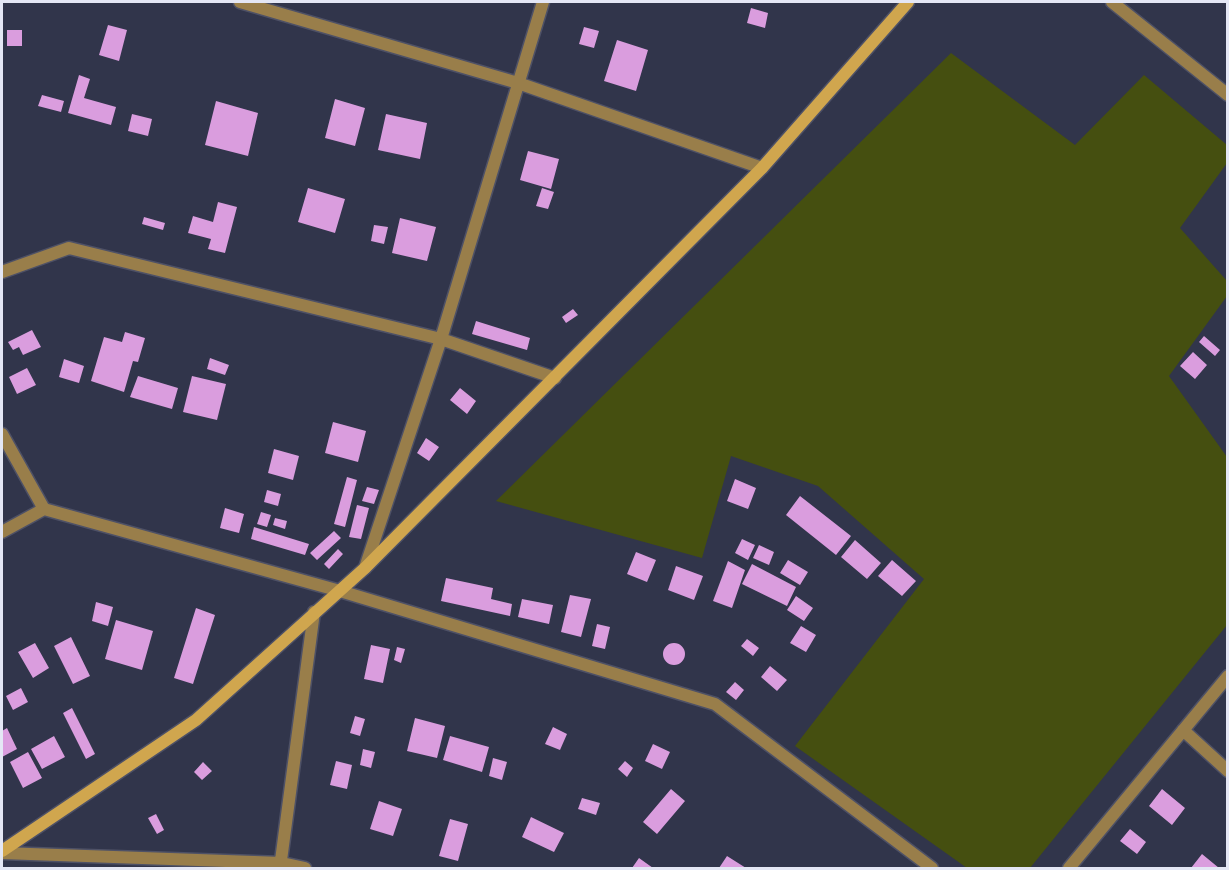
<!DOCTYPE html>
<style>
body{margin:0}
#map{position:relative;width:1229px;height:870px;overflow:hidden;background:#31354b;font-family:"Source Sans 3",sans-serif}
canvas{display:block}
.frame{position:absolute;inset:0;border:3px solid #e4e7f5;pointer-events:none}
</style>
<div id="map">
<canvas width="1229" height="870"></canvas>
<div class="frame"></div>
</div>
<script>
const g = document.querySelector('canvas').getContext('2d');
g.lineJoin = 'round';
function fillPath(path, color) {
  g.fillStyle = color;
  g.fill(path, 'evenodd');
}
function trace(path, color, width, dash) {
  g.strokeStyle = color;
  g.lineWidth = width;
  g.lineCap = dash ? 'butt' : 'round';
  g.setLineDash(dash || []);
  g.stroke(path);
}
fillPath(new Path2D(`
 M951 53 1075 145 1144 75 1227 145V163L1180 228 1227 281V296L1169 376 1227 457V625L1030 868H967L795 746 924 579 818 486 731 456 702 558 496 501Z`), '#454f10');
fillPath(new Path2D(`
 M751 8 768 13 765 28 747 23Z
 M108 25 127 30 119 61 99 55Z
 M584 27 599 31 594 48 579 44Z
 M7 30H22V46H7Z
 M617 40 648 50 636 91 604 81Z
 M79 75 90 79 84 98 116 107 111 125 68 113Z
 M42 95 64 101 61 112 38 106Z
 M335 99 365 108 355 146 325 138Z
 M216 101 258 113 248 156 205 145Z
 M132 114 152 119 148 136 128 131Z
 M386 114 427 123 420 159 378 150Z
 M528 151 559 159 551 189 520 180Z
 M308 188 345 199 335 233 298 222Z
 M542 188 554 192 548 209 536 206Z
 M218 202 237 207 225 253 208 249 211 239 188 233 193 216 213 222Z
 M144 217 165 223 163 230 142 224Z
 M400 218 436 227 427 261 392 253Z
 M374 225 388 227 384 244 371 241Z
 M573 309 578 315 566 323 562 317Z
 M476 321 530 338 527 350 472 334Z
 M32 330 41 347 23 355 19 347 13 350 8 342Z
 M125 332 145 338 138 362 133 361 124 392 91 381 104 337 122 342Z
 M1204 336 1220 350 1215 356 1199 342Z
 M1193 352 1207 365 1195 379 1180 366Z
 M210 358 229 365 225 375 207 369Z
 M64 359 84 366 79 383 59 377Z
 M27 368 36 385 17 394 9 377Z
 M138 376 178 388 172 409 130 397Z
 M192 376 226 384 217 420 183 412Z
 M460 388 476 401 467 414 450 400Z
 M333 422 366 431 358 462 325 453Z
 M426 438 439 447 429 461 417 453Z
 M274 449 299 456 293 480 268 473Z
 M347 477 357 480 345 527 334 524Z
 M735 479 756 488 748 509 727 501Z
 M367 487 379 490 374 504 362 501Z
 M267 490 281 494 278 506 264 502Z
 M800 496 851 536 836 555 786 515Z
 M357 505 369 508 361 539 349 537Z
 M225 508 244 514 239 533 220 528Z
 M261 512 271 515 267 527 257 524Z
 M275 518 287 521 285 529 273 525Z
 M254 527 309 544 305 555 251 539Z
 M334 531 341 538 317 560 310 553Z
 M742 539 755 545 748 560 735 553Z
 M855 540 881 563 867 579 841 557Z
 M759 545 774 552 769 565 753 558Z
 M338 549 343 554 329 569 324 564Z
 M636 552 656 560 647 582 627 574Z
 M788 560 808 572 800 585 780 573Z
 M892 560 916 581 902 596 878 576Z
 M728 561 745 570 732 608 713 601Z
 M752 564 796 587 787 606 742 584Z
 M676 566 703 576 694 600 668 590Z
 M446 578 493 588 491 599 512 604 510 616 441 601Z
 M570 595 591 599 581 637 561 632Z
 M796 596 813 608 804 621 787 610Z
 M522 599 553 605 549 624 518 617Z
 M96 602 113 607 108 626 92 621Z
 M196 608 215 615 193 684 174 678Z
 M116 620 153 631 142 670 105 659Z
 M597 624 610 627 605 649 592 646Z
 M801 626 816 635 806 652 790 643Z
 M71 637 90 676 73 684 54 646Z
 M747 639 759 648 753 656 741 646Z
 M35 643 49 668 33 678 18 652Z
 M663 654a11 11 0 1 1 22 0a11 11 0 1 1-22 0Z
 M371 645 390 649 383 683 364 679Z
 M397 647 405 649 401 663 394 660Z
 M770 666 787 680 777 691 761 677Z
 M735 682 744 690 736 700 726 692Z
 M21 688 28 702 13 710 6 696Z
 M72 708 95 754 86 759 63 713Z
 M355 716 365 719 360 736 350 733Z
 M415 718 445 726 437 758 407 751Z
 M553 727 567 734 560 750 545 744Z
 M7 728 17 749 2 757V731Z
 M54 736 65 757 42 769 31 749Z
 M450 736 489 747 482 772 443 760Z
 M653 744 670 752 662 769 645 761Z
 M363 749 375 752 371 768 360 765Z
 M28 752 42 778 23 788 10 762Z
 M493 758 507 762 502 780 489 776Z
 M336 761 352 765 347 789 330 785Z
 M625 761 633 768 627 777 618 769Z
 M203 762 212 771 202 780 194 772Z
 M671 789 685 801 657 834 643 822Z
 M1162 789 1185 808 1172 825 1149 806Z
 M582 798 600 803 596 815 578 809Z
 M379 801 402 809 393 836 370 829Z
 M156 814 164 830 157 834 148 818Z
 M531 817 564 833 554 852 522 837Z
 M450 819 468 824 458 861 439 856Z
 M1130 829 1146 842 1137 854 1120 841Z
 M1202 854 1219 868H1191Z
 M727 856 746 868H719Z
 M639 858 653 868H632Z`), '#da9dde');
const street = new Path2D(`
 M240 2 518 83 762 168
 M1112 2 1228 95
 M2 272 69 248 441 339 555 378
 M2 434 44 509
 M2 532 44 509 340 591 715 704 932 868
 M365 568 441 339 543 2
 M1183 730 1228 771
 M2 853 282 863 305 868
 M280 868 314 612
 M1069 868 1228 676`);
const secondary = new Path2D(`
 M2 851 196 720 365 568 762 168 908 2`);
trace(street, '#4e5166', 15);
trace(secondary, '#4e5166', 15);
trace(street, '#997e4a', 12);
trace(secondary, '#d0a64e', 12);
</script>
